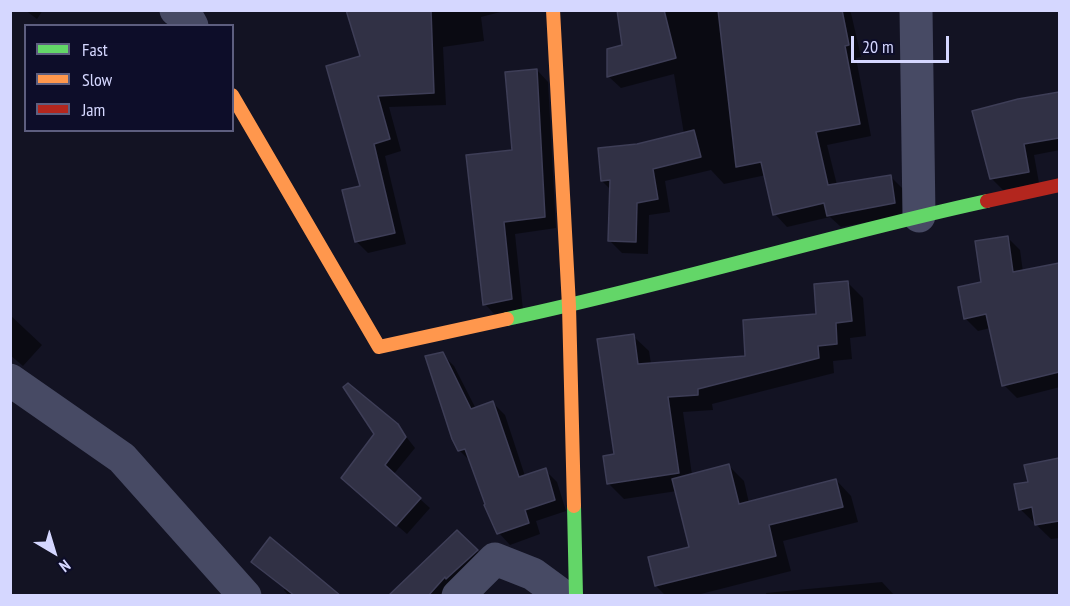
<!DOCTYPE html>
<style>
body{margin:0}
#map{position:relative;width:1070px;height:606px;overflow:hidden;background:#131323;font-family:"PT Sans Narrow",sans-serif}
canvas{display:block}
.frame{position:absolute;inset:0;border:12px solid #d5d7ff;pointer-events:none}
.legend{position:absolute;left:24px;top:24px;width:210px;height:108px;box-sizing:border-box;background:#0d0d29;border:2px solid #5d5e7f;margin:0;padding:8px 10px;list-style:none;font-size:18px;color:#d5d7ff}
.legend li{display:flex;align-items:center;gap:12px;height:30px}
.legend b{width:30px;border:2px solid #5d5e7f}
.north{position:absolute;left:24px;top:522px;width:60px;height:60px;-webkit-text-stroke:4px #0d0d29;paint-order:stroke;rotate:142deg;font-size:16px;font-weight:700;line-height:24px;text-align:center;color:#d5d7ff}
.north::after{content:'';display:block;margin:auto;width:21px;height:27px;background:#d5d7ff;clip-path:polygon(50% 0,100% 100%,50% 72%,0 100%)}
.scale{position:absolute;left:851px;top:36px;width:98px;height:27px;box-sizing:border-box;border:3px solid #d5d7ff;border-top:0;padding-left:8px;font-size:18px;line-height:21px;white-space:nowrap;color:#d5d7ff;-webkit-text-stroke:4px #0d0d29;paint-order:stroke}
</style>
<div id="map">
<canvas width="1070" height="606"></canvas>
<div class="frame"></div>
<ul class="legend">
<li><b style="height:8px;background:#63d668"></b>Fast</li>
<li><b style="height:8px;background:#ff974d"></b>Slow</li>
<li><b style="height:8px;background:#b3261e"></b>Jam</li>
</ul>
<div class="north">N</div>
<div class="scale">20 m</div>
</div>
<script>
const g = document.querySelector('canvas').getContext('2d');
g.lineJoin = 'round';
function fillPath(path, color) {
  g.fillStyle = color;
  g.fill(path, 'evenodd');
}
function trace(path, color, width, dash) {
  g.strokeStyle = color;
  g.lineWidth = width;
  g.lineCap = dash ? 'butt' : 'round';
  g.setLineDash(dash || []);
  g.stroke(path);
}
fillPath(new Path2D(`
 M25 10H43L37 19Z
 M366 10H508L481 17 484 41 443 47 446 105 389 107 401 151 385 156 406 244 368 253 356 241 362 187V58Z
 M618 10H849L851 13 861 57 856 58 871 136 827 145 837 185 890 176 903 189 907 215 841 227 830 217 787 227 775 214 766 175 724 184 711 170 665 181 670 212 649 215 648 254 622 253 610 241 611 190 602 181 637 146 684 134 674 74 621 88 608 76 624 46Z
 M537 70 548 82 556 228 515 234 523 310 496 316 485 304 513 151Z
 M1060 93V150L1034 155 1039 183 1003 190 991 178 1018 101Z
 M1007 237 1020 250 1023 272 1060 265V387L1017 398 1004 385 990 328 978 331 965 318Z
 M848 283 863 298 866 336 850 338 852 359 833 361 834 373 712 404 713 410 683 412 692 475 729 466 744 481 749 503 836 480 851 496 858 522 783 541 791 571 693 596H666L656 586 690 548 677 491 624 499 608 483 616 455 633 336 649 351 651 364 746 357 818 316Z
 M10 315 42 345 23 366 10 355Z
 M442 354 454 366 476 409 493 403 505 415 525 476 545 470 557 482 566 511 536 521 540 534 510 545 499 533 471 462 459 450Z
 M397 425 415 448 393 475 430 508 407 534 352 487 376 434Z
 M1060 460V538L1051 539 1020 509 1029 483 1026 466Z
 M477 551 488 561 449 596H391Z
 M882 582 895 596H767L766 593Z
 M285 588 338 596H289L284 590Z`), '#0007');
const building = new Path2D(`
 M346 10H431L434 93 378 96 390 139 374 144 395 233 355 242 342 190 360 186 326 66 360 56Z
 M617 10H664L676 58 607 77V49L622 45Z
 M718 10H842L849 45 845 46 860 124 816 132 828 185 891 175 895 203 827 216 824 203 773 215 761 162 736 167Z
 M537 69 545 217 504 222 512 299 483 305 466 155 512 150 505 72Z
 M1059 92V138L1024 144 1029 172 990 179 972 111 1018 99Z
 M694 130 701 157 653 169 658 199 637 203 636 242 608 241 610 180 601 181 598 148 637 144Z
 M1008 236 1013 272 1059 263V372L1002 386 986 314 964 319 958 287 981 282 975 241Z
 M848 281 852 321 836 323 837 344 818 346 819 358 698 389V395L668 397 679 473 607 484 603 456 614 454 597 339 634 334 638 364 745 356 743 320 816 314 814 284Z
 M443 352 471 409 493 401 519 477 546 468 555 500 525 510 529 523 497 534 484 505 485 504 465 449 458 451 452 439 425 356Z
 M348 383 398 424 406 437 385 465 421 498 396 526 341 478 374 434 343 387Z
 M1059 458V521L1035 525 1032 507 1019 510 1014 484 1028 482 1024 465Z
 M729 464 739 504 836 479 843 507 769 525 776 556 655 586 648 557 689 547 672 479Z
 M457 530 478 550 446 579 445 577 428 596H388Z
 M270 537 341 596H295L251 562Z`);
fillPath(building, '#313145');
trace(building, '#3e3e57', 1.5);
trace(new Path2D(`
 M176 10 186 15 192 26
 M916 10 919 216
 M10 380 122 458 245 596
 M458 596 495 559 533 574 563 596`), '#474a64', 33);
trace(new Path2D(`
 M507 319C668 285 826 236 987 201
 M574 506 576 596`), '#63d668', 14);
trace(new Path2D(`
 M553 10 569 306 574 506
 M232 95 379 347 507 319`), '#ff974d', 14);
trace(new Path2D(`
 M987 201 1060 185`), '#b3261e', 14);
</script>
